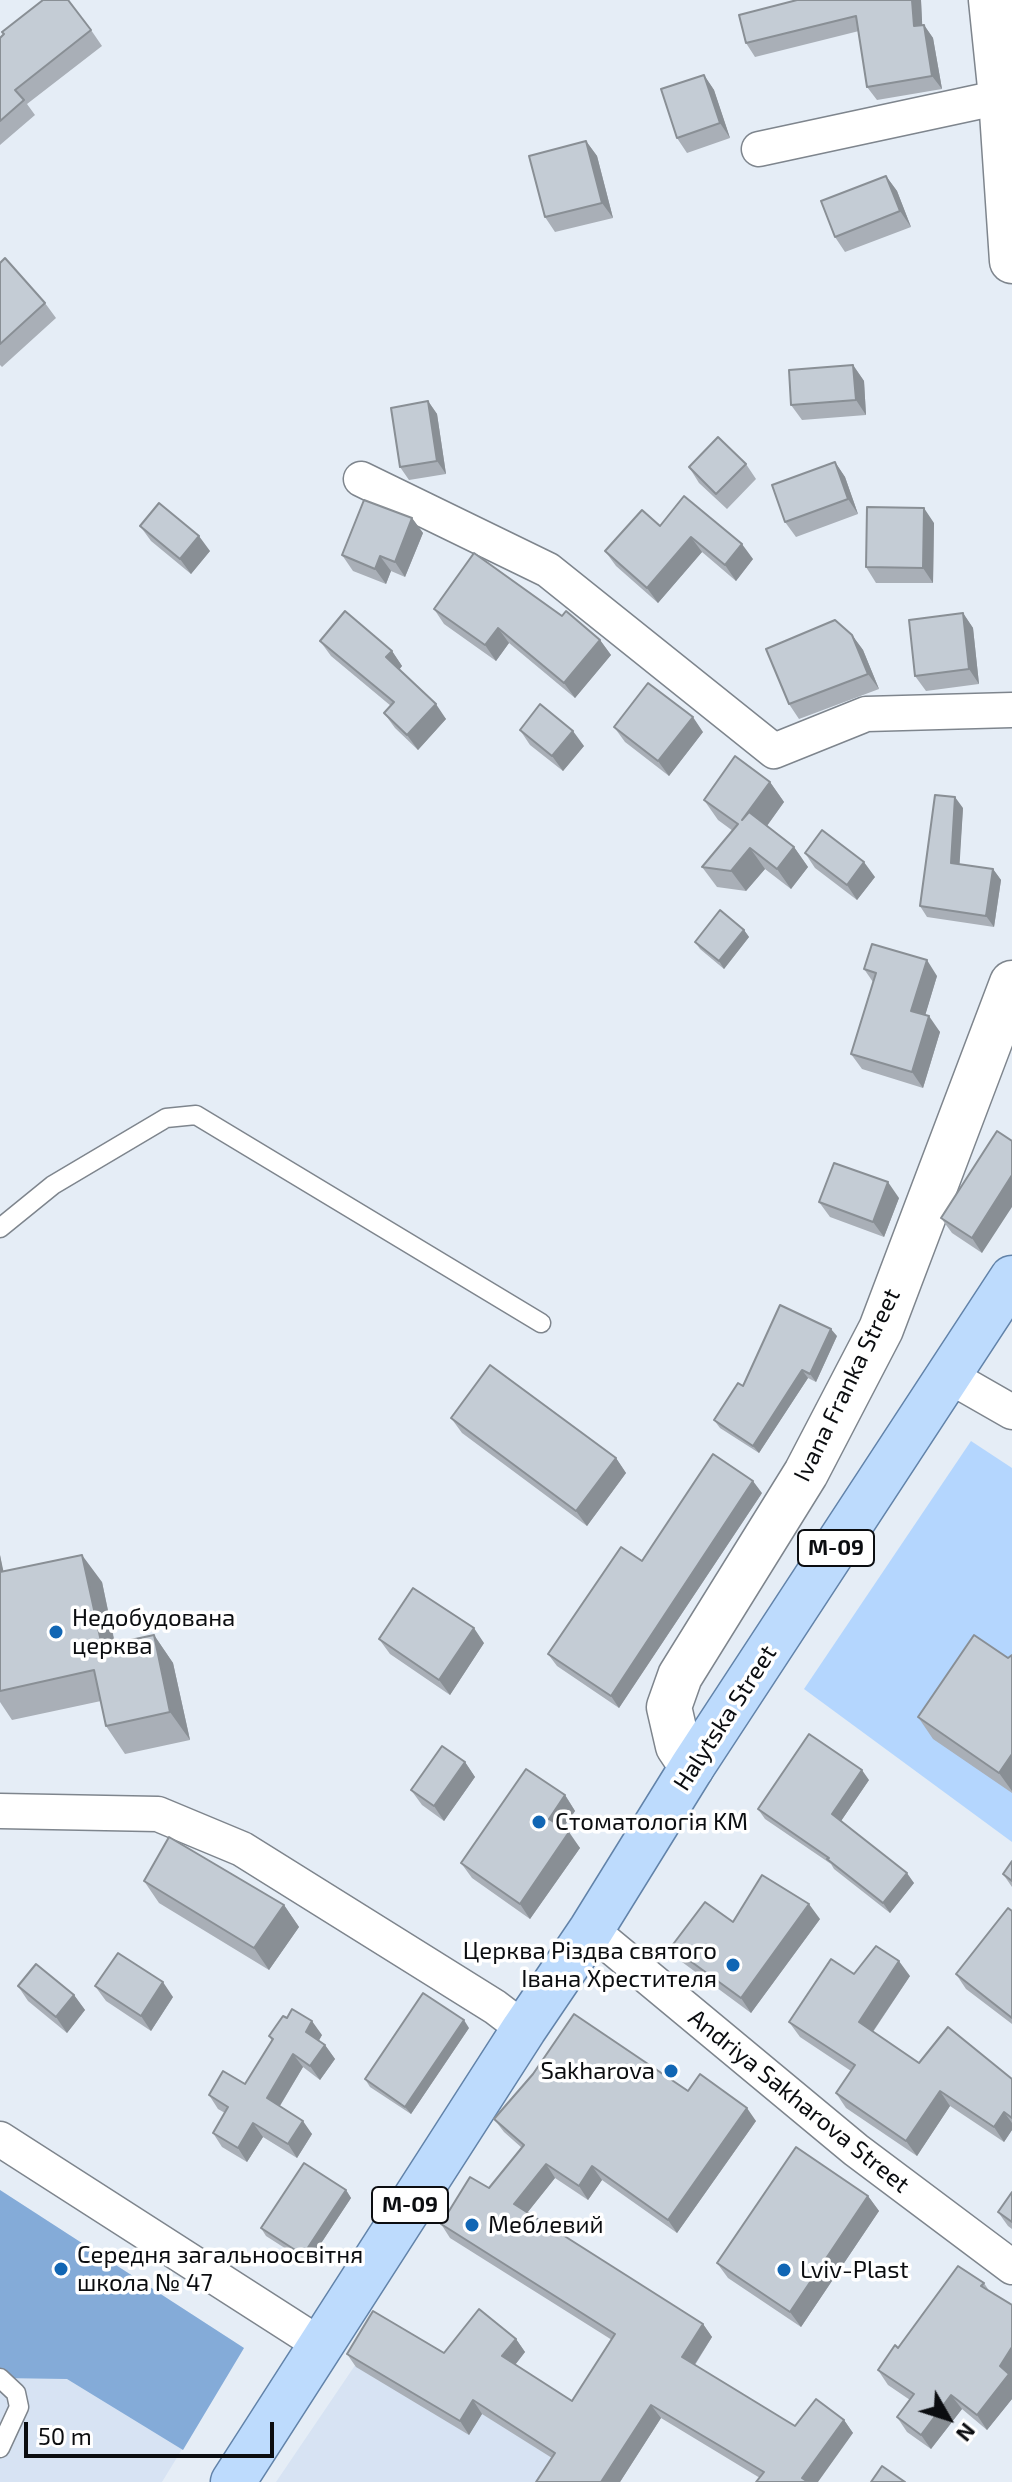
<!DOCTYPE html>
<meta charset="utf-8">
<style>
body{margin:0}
#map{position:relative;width:1012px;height:2482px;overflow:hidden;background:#e5edf6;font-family:"Exo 2",sans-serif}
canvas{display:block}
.north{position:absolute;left:908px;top:2378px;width:80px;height:80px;-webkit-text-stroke:6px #fff;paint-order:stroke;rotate:129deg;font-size:22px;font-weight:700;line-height:32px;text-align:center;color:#0b0d10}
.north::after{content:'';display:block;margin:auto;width:28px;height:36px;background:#0b0d10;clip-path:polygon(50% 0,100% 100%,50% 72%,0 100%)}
.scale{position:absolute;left:24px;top:2422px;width:250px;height:36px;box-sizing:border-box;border:4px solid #0b0d10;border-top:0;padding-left:10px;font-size:24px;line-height:28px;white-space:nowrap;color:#0b0d10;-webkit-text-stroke:6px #fff;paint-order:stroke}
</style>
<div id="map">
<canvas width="1012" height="2482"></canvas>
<div class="north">N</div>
<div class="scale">50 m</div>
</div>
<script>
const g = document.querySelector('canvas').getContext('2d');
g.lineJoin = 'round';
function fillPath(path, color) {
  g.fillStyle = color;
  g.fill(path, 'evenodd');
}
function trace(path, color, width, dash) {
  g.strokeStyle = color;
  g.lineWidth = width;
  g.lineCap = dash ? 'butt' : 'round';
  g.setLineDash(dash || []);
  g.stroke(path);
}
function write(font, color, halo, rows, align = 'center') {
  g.font = font + ' "Exo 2",sans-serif';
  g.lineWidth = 7;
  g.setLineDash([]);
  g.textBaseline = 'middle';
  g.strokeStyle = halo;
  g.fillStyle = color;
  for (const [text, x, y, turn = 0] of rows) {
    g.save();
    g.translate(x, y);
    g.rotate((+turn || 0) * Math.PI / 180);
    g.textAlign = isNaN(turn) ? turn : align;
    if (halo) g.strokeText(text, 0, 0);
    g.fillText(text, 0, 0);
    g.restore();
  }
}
fillPath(new Path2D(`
 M0 2190 244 2348 162 2482H0Z
 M383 2324 590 2482H276Z`), '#d7e3f3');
fillPath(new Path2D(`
 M971 1441 1012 1468V1842L804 1689Z`), '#b4d6fe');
fillPath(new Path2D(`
 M0 2190 244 2348 183 2450 67 2379 0 2378Z`), '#84abd8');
const service = new Path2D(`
 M0 1228 53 1185 166 1118 196 1115 541 1323
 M0 2378 16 2393 19 2407 0 2448`);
const minor = new Path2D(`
 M759 149 1001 97
 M361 479 548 570 774 751 866 714 1012 710
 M949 1376 1012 1412
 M0 1811 158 1814 242 1849 495 2007 524 2029
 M591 1930 856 2150 1012 2267
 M0 2139 321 2345`);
const tertiary = new Path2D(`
 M991 0 1001 97 1012 261
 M692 1767 678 1746 669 1707 680 1676 806 1473 881 1329 1012 983`);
const primary = new Path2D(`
 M233 2482 524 2029 591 1930 692 1767 1012 1278`);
trace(service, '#7e858d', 21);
trace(minor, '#7e858d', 37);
trace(tertiary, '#7e858d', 47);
trace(primary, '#6283a9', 47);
trace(service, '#fff', 18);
trace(minor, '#fff', 34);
trace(tertiary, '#fff', 44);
trace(primary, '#bddbfd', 44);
fillPath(new Path2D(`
 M797 0H921L922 25H924L933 38 942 89 877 100 867 87 859 31 755 57 746 43Z
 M91 30 102 46 27 104 35 115 0 145V38Z
 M704 75 714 90 730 138 687 153 677 138Z
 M586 141 597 156 613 218 555 232 545 217Z
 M886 176 897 191 911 227 845 252 835 237Z
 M0 263 45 303 56 318 2 367 0 365Z
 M853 365 864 381 866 415 802 420 791 405Z
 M428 401 437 414 446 474 409 480 400 467Z
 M835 462 845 477 858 514 796 537 785 522Z
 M746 464 756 479 727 509 699 483 689 467Z
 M412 518 423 533 405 577 391 571 386 584 353 571 342 555Z
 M934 523 933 583H876L866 567Z
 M140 526 210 551 191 574 151 541Z
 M660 526 753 559 736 581 702 552 658 603 616 566 605 551Z
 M434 609 562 616 600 640 611 655 575 698 509 643 496 661 444 624Z
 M963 613 973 628 979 684 926 691 915 676Z
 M852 635 863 650 879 689 799 719 789 704Z
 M320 641 392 651 402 666 399 670 446 719 418 750 395 728 384 713 391 706 331 656Z
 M614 727 703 732 669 776 625 742Z
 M520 730 584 746 563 771 530 745Z
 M770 782 784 802 767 826 794 847 808 867 791 889 765 869 746 891 717 887 702 867 733 831 718 820 704 800Z
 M963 808 959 864 993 869 1001 880 994 927 927 917 920 906Z
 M805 853 875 877 857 900 815 868Z
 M744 930 749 937 724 969 700 949 695 942Z
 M864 969 937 976 925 1015 940 1032 923 1088 862 1069 851 1054 873 982Z
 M997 1131 982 1253 952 1233 941 1218Z
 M899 1198 884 1237 830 1217 819 1202Z
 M837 1336 816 1382 808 1378 759 1453 720 1428 714 1420 743 1386Z
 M451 1418 616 1458 626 1473 587 1526 462 1433Z
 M762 1493 619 1708 557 1666 548 1654 642 1561Z
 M0 1555 3 1572 102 1582 115 1643 154 1635 173 1663 190 1740 125 1754 106 1726 101 1701 12 1720 0 1702Z
 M379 1639 484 1643 450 1695 390 1654Z
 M1012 1655V1793L933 1739 918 1717Z
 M465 1762 475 1777 444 1821 422 1805 411 1790Z
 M869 1780 841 1821 914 1883 890 1913 834 1869 831 1864 765 1819 758 1809Z
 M565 1795 575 1811 563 1828 580 1848 530 1919 472 1878 461 1863Z
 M1012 1861V1887L1003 1874Z
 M144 1881 284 1905 299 1927 269 1970 159 1903Z
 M1012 1911V2024L966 1989 956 1974Z
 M820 1919 751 2013 682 1962 671 1947 733 1922Z
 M854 1974 910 1976 873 2032 919 2063 1012 2079V2130L1004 2142 950 2106 917 2156 846 2108 836 2093 851 2071 800 2037 789 2022Z
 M18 1986 74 1995 85 2010 67 2033 28 2001Z
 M95 1986 173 1997 151 2031 106 2001Z
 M469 2028 411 2114 370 2087 365 2079Z
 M322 2035 318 2041 325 2045 335 2059 320 2080 303 2067 280 2106 312 2134 297 2158 263 2137 247 2162 222 2147 213 2133 225 2113 218 2109 209 2095 245 2084 272 2041 269 2036Z
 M688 2091 756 2121 677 2233 602 2180 588 2200 555 2178 527 2213 703 2324 712 2337 695 2365 795 2426 844 2420 853 2433 760 2478 661 2418 620 2482H536L552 2458 482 2414 469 2435 356 2367 347 2354 444 2353 516 2339 525 2352 515 2365 572 2401 612 2340 450 2238 441 2224 489 2188 522 2148 504 2132 494 2119Z
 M346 2190 351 2198 308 2263 266 2236 261 2228Z
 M1012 2192V2229L1008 2226 998 2212Z
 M868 2196 879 2211 801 2327 728 2278 717 2263Z
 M984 2283 990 2292 1012 2305V2399L987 2430 962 2409 931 2449 907 2432 897 2417 910 2400 888 2385 878 2370 898 2348Z`), '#a9afb7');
fillPath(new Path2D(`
 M912 0H921L923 40 914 26Z
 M924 25 933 38 942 89 932 76Z
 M704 75 714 90 730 138 720 123Z
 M586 141 597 156 613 218 602 203Z
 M886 176 897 191 911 227 900 211Z
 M853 365 864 381 866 415 856 400Z
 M428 401 437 414 446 474 437 461Z
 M835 462 845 477 858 514 848 499Z
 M924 508 934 523 933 583 923 568Z
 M412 518 423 533 405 577 395 562Z
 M199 536 210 551 191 574 180 559Z
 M691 537 702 552 658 603 647 588Z
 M742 544 753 559 736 581 725 565Z
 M380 556 391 571 386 584 375 569Z
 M963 613 973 628 979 684 969 669Z
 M498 628 509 643 496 661 485 645Z
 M852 635 863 650 879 689 868 674Z
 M600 640 611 655 575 698 564 683Z
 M392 651 402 666 397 672 386 657Z
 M436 704 446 719 418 750 407 735Z
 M693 717 703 732 669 776 658 761Z
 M573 731 584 746 563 771 552 756Z
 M770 782 784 802 756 841 742 820Z
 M955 797 963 808 959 874 951 863Z
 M794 847 808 867 791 889 777 869Z
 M750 848 765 869 746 891 731 871Z
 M864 862 875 877 857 900 847 885Z
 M993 869 1001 880 994 927 986 916Z
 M744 930 749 937 724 969 719 961Z
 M927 960 937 976 922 1026 911 1011Z
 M929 1016 940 1032 923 1088 912 1072Z
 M1012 1175V1207L982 1253 972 1238Z
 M888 1182 899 1198 884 1237 873 1222Z
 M831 1329 837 1336 816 1382 810 1374Z
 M802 1370 808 1378 759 1453 753 1446Z
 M616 1458 626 1473 587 1526 576 1511Z
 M753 1481 762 1493 619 1708 611 1696Z
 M0 1555 10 1602 0 1588Z
 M82 1555 102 1582 121 1674 102 1646Z
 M474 1628 484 1643 450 1695 439 1680Z
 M154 1635 173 1663 190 1740 170 1712Z
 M1012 1754V1791L999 1773Z
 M465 1762 475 1777 444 1821 434 1806Z
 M862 1770 869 1780 839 1824 832 1814Z
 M565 1795 575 1811 559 1834 549 1819Z
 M569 1832 580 1848 530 1919 520 1904Z
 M907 1873 914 1883 890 1913 883 1903Z
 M809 1904 820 1919 751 2013 741 1998Z
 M284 1905 299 1927 269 1970 254 1948Z
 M899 1961 910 1976 869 2037 859 2022Z
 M163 1982 173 1997 151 2031 141 2016Z
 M74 1995 85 2010 67 2033 56 2017Z
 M464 2020 469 2028 411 2114 405 2107Z
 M312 2021 322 2035 316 2046 306 2032Z
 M325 2045 335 2059 320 2080 310 2066Z
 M293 2054 303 2067 276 2112 267 2098Z
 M940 2091 950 2106 917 2156 906 2141Z
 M747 2108 756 2121 677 2233 668 2220Z
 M1004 2112 1012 2123V2130L1004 2142 994 2127Z
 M303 2121 312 2134 297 2158 288 2144Z
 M253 2123 263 2137 247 2162 238 2148Z
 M546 2164 555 2178 523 2218 514 2204Z
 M592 2166 602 2180 588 2200 579 2186Z
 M346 2190 351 2198 308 2263 303 2255Z
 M868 2196 879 2211 801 2327 790 2312Z
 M703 2324 712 2337 691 2370 682 2357Z
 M516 2339 525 2352 511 2370 502 2356Z
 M1012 2347V2399L987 2430 977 2415 1000 2366Z
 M951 2395 962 2409 931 2449 921 2435Z
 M473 2400 482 2414 469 2435 460 2421Z
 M651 2405 661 2418 620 2482H601Z
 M844 2420 853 2433 818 2482H805L802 2478Z`), '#898f95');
const building = new Path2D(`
 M43 0H68L91 30 15 90 24 100 0 121V38L4 34 2 32Z
 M797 0H912L914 26 924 25 932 76 867 87 856 16 746 43 739 15Z
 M704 75 720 123 677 138 661 89Z
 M586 141 602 203 545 217 529 156Z
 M886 176 900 211 835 237 821 201Z
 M5 258 45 303 0 344V263Z
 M853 365 856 400 791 405 789 370Z
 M428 401 437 461 400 467 391 408Z
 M718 437 746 464 716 494 689 467Z
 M835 462 848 499 785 522 772 485Z
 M684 496 742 544 725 565 691 537 647 588 605 551 642 510 660 526Z
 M364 500 412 518 395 562 380 556 375 569 342 555Z
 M159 503 199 536 180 559 140 526Z
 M867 507 924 508 923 568 866 567Z
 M474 553 562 616 566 611 600 640 564 683 498 628 485 645 434 609Z
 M345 611 392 651 386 657 436 704 407 735 384 713 394 702 320 641Z
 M963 613 969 669 915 676 909 620Z
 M835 620 852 635 868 674 789 704 766 649Z
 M648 683 693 717 658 761 614 727Z
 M540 704 573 731 552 756 520 730Z
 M735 756 770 782 742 820 749 812 794 847 777 869 750 848 731 871 702 867 738 824 704 800Z
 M935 795 955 797 951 863 993 869 986 916 920 906Z
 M822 830 864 862 847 885 805 853Z
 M720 910 744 930 719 961 695 942Z
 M872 944 927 960 911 1011 929 1016 912 1072 851 1054 876 973 864 969Z
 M997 1131 1012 1141V1175L972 1238 941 1218Z
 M834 1163 888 1182 873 1222 819 1202Z
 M780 1305 831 1329 810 1374 802 1370 753 1446 714 1420 738 1383 743 1386Z
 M490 1365 616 1458 576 1511 451 1418Z
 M713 1454 753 1481 611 1696 548 1654 621 1547 642 1561Z
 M82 1555 102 1646 154 1635 170 1712 106 1726 94 1670 0 1691V1572Z
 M413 1588 474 1628 439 1680 379 1639Z
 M974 1635 1008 1658 1012 1655V1754L999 1773 918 1717Z
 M809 1734 862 1770 832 1814 907 1873 883 1903 827 1859 829 1858 758 1809Z
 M442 1746 465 1762 434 1806 411 1790Z
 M526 1769 565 1795 549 1819 569 1832 520 1904 461 1863Z
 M169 1837 284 1905 254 1948 144 1881Z
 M1012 1861V1881L1003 1874Z
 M762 1875 809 1904 741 1998 671 1947 705 1902 733 1922Z
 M1008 1908 1012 1911V2018L956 1974Z
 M876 1946 899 1961 859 2022 919 2063 948 2027 1012 2079V2118L1004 2112 994 2127 940 2091 906 2141 836 2093 855 2065 789 2022 831 1959 854 1974Z
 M118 1953 163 1982 141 2016 95 1986Z
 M36 1964 74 1995 56 2017 18 1986Z
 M423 1993 464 2020 405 2107 365 2079Z
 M292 2009 312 2021 306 2032 325 2045 310 2066 293 2054 267 2098 303 2121 288 2144 253 2123 238 2148 213 2133 228 2107 209 2095 223 2071 245 2084 273 2039 269 2036 283 2016 287 2018Z
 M574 2014 688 2091 700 2074 747 2108 668 2220 592 2166 579 2186 546 2164 514 2204 703 2324 682 2357 795 2426 816 2399 844 2420 802 2478 808 2482H756L764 2472 651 2405 601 2482H536L555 2453 473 2400 460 2421 347 2354 373 2311 444 2353 479 2309 516 2339 502 2356 572 2401 615 2334 441 2224 470 2177 489 2188 524 2145 494 2119 533 2074Z
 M796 2147 868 2196 790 2312 717 2263Z
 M304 2163 346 2190 303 2255 261 2228Z
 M1012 2192V2222L998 2212Z
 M958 2266 984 2283 981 2286 1012 2305V2347L1000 2366 1009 2374 977 2415 951 2395 921 2435 897 2417 914 2394 878 2370 895 2345 898 2348Z
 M882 2466 905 2482H871Z`);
fillPath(building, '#c4ccd5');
trace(building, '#898f95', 2);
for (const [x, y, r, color] of [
 [56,1632,8,"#1166b4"],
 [539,1822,8,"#1166b4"],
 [733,1965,8,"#1166b4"],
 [671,2071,8,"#1166b4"],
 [472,2225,8,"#1166b4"],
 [61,2269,8,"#1166b4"],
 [784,2270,8,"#1166b4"]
]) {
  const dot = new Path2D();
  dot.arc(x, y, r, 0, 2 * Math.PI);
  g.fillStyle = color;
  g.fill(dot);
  trace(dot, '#fff', 3);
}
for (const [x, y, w] of [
 [836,1548,76],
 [410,2205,76]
]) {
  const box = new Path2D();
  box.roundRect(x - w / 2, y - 18, w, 36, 6);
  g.fillStyle = '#fff';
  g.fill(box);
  trace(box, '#0b0d10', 2);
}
write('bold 22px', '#0b0d10', null, [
 ["М-09",836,1548],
 ["М-09",410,2205]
]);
write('24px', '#0b0d10', '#fff', [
 ["Ivana Franka Street",847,1385,-64],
 ["Halytska Street",725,1718,-57],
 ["Andriya Sakharova Street",799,2101,39]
]);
write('24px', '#0b0d10', '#fff', [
 ["Недобудована",72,1618],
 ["церква",72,1646],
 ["Стоматологія KM",555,1822],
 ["Церква Різдва святого",717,1951,"right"],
 ["Івана Хрестителя",717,1979,"right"],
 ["Sakharova",655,2071,"right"],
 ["Меблевий",488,2225],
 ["Середня загальноосвітня",77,2255],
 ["школа № 47",77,2283],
 ["Lviv-Plast",800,2270]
], 'left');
</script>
